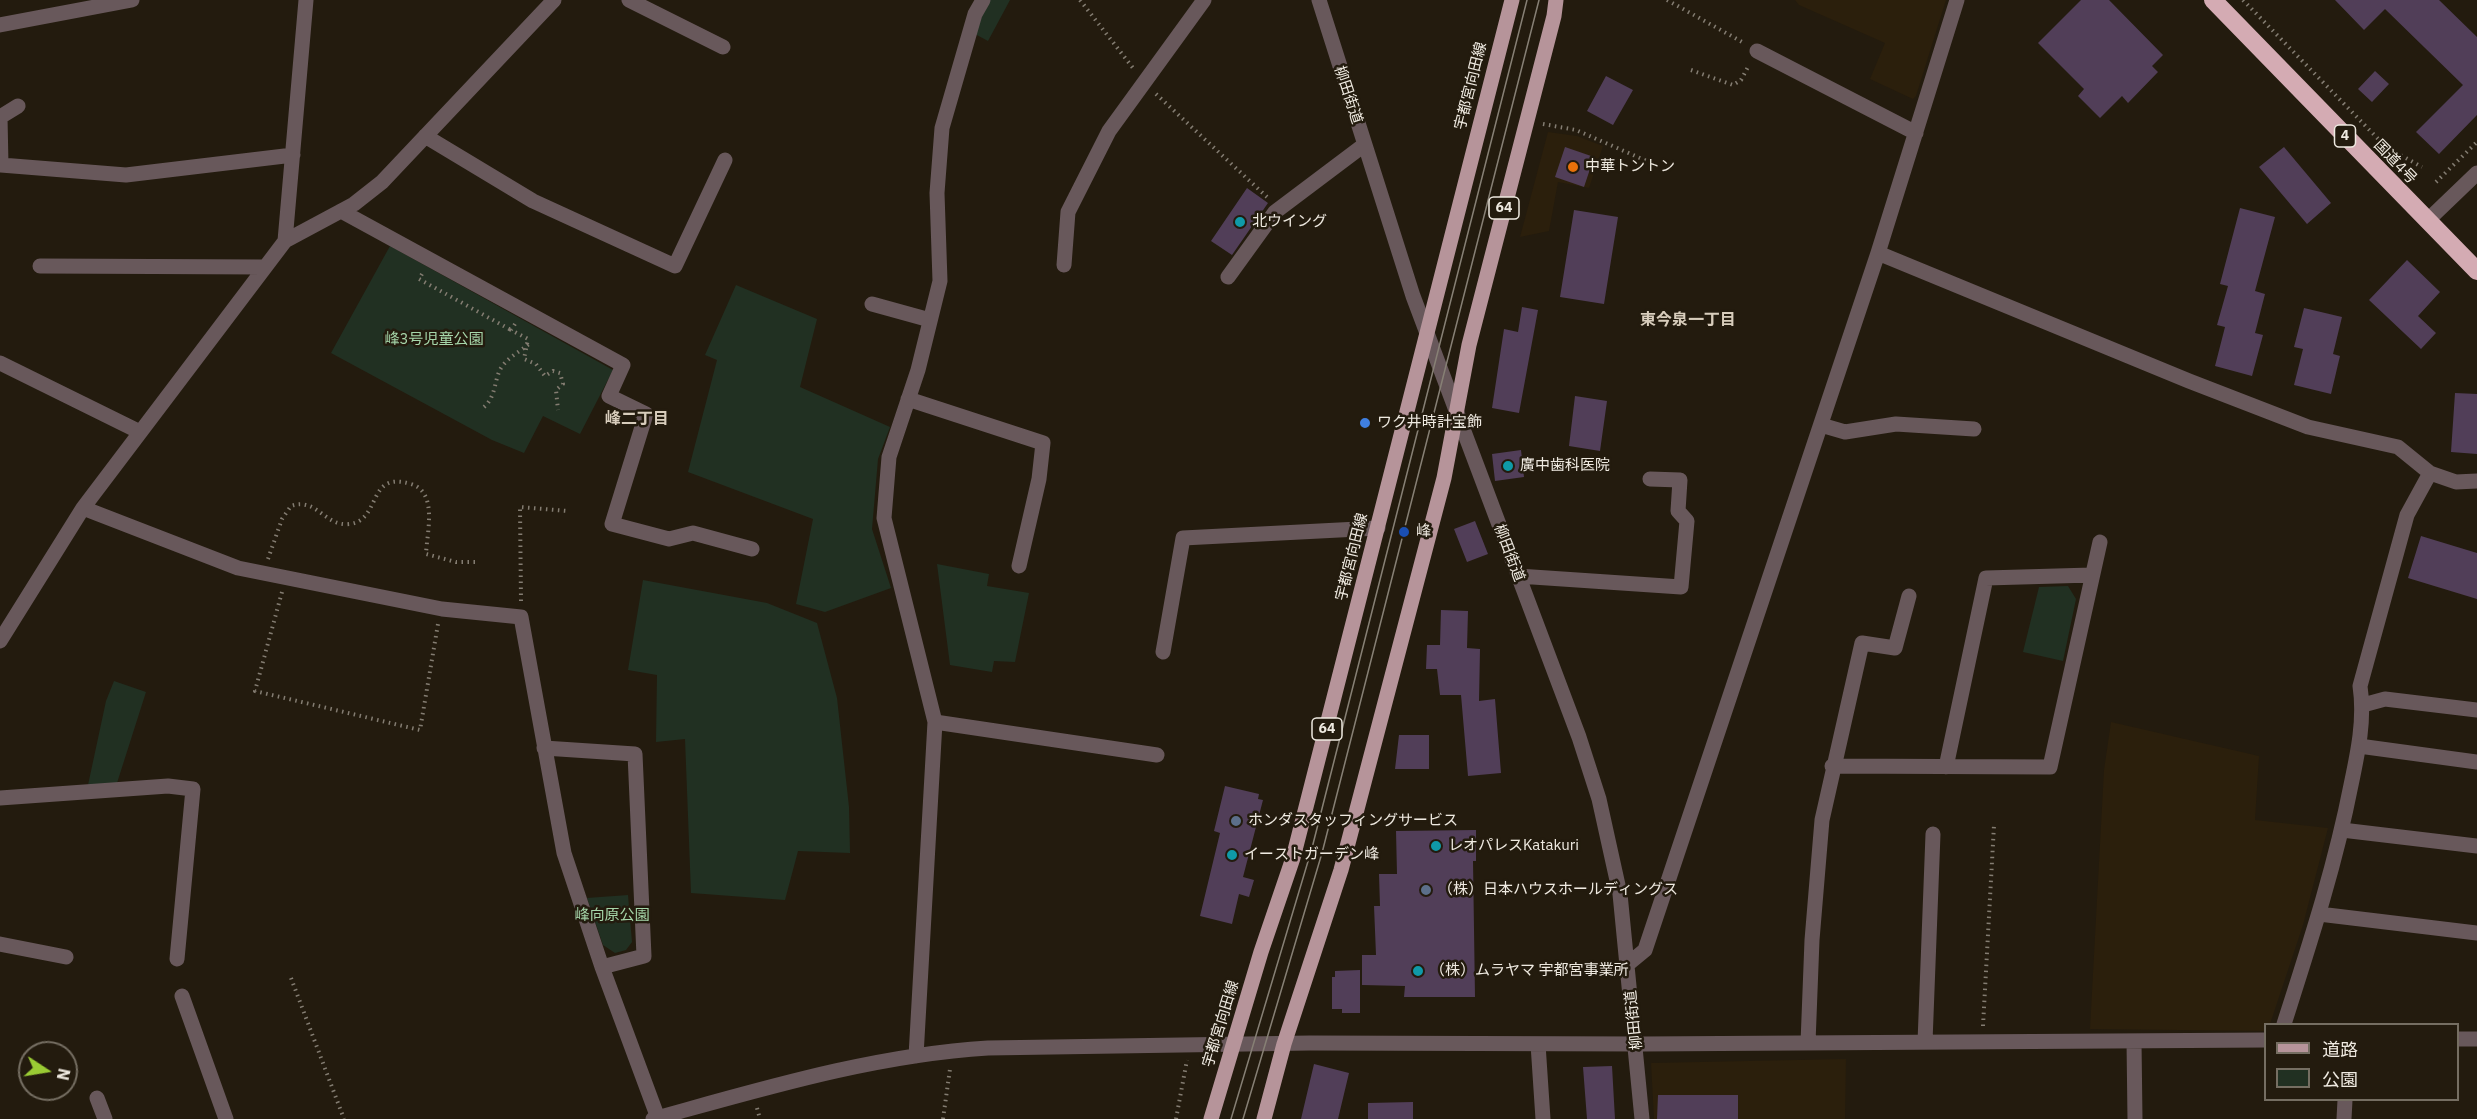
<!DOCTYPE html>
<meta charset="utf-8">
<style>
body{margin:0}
#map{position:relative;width:2477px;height:1119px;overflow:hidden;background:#231b0e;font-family:"IBM Plex Sans","Noto Sans JP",sans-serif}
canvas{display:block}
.legend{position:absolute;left:2264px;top:1023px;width:195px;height:78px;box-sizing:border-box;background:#231b0e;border:2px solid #756e62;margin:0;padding:8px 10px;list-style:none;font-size:18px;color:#efeae1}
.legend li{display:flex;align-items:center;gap:12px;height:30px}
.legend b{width:30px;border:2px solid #756e62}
.north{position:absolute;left:18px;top:1041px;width:60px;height:60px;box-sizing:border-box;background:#231b0e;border:2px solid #756e62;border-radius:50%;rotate:102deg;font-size:16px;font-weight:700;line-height:24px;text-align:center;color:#efeae1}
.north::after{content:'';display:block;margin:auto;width:21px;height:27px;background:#9acb34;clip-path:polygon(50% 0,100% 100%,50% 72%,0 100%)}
</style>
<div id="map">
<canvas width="2477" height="1119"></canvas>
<ul class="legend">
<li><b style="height:8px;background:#b6949a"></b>道路</li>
<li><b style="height:16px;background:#213022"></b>公園</li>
</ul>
<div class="north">N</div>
</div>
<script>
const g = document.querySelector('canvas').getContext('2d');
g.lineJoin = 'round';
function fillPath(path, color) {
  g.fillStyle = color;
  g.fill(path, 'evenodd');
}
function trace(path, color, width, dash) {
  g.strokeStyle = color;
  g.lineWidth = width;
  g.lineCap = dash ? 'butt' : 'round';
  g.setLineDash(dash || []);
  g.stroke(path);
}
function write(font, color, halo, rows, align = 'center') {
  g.font = font + ' "IBM Plex Sans","Noto Sans JP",sans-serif';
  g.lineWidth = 5;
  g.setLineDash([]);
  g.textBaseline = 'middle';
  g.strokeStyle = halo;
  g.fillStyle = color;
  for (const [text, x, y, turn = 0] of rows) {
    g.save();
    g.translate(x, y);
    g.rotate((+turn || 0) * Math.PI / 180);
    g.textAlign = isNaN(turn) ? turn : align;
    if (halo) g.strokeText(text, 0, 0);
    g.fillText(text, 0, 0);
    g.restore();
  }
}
fillPath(new Path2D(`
 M1795 0H1946L1916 96 1913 99 1870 79 1885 43 1799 5Z
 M1548 132 1577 136 1603 146 1589 188 1558 182 1549 231 1520 237Z
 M2111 722 2259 756 2255 820 2328 828 2303 925 2270 1024H2266L2265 1031 2090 1029 2104 770Z
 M1846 1059 1845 1119H1654L1651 1063Z`), '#2b1f0c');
fillPath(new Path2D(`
 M989 0H1010L988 41 975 34 978 17Z
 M390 246 613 370 580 434 543 416 524 453 492 440 331 353Z
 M736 285 817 319 800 387 890 427 878 459 872 529 891 588 825 612 796 604 813 519 688 472 717 360 705 355Z
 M937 564 989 574 987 586 1029 593 1015 662 994 661 992 672 950 665Z
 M643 580 767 603 817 623 837 698 849 807 850 853 798 851 785 900 691 893 685 739 656 742 657 675 628 670Z
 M2068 586 2076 599 2063 661 2023 652 2039 587Z
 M114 681 146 692 117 783 88 785 106 701Z
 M628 895 632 942 626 950 615 953 603 945 587 898Z`), '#213022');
fillPath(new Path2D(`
 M2081 0H2109L2163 55 2152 66 2158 72 2128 103 2122 96 2100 118 2078 96 2084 89 2038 43Z
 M2335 0H2439L2477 37V115L2439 154 2416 132 2463 85 2385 9 2364 30Z
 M2375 71 2389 84 2372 102 2358 89Z
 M1606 76 1633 90 1613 125 1587 111Z
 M1565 147 1594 157 1584 187 1555 177Z
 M2284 147 2331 203 2307 224 2259 167Z
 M1247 188 1268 203 1232 255 1211 241Z
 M2240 208 2275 217 2255 291 2265 294 2255 333 2263 335 2252 376 2215 366 2225 327 2217 325 2228 286 2220 284Z
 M1574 210 1618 217 1604 304 1560 297Z
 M2407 260 2440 292 2418 316 2436 333 2421 349 2369 300Z
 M1522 307 1538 310 1519 413 1492 408 1504 329 1518 332Z
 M2304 308 2342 317 2333 354 2340 356 2331 394 2294 385 2303 349 2294 347Z
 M2455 393 2477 394V454L2451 452Z
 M1575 396 1607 401 1600 451 1569 446Z
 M1521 450 1524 477 1495 481 1492 454Z
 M1475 521 1488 554 1467 562 1454 529Z
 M2421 536 2477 553V599L2408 578Z
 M1441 610 1468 611 1467 648 1480 649 1479 701 1495 699 1501 773 1468 776 1461 695H1440L1437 669H1426L1427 645H1440Z
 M1399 735H1429V769H1395Z
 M1225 786 1259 794 1258 799 1263 800 1243 877 1254 880 1249 897 1239 894 1232 924 1200 916 1220 833 1214 831Z
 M1476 830V861H1473L1475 997H1404L1405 986 1362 985V955H1376L1374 906H1380L1379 874H1397L1396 831Z
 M1360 970V1013H1342V1009H1332V977H1335V971Z
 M1314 1064 1349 1073 1338 1119H1301Z
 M1612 1066 1615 1119H1587L1583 1067Z
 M1658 1095H1738V1119H1657Z
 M1413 1102V1119H1368V1103Z`), '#513e58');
trace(new Path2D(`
 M1080 0 1133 68
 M1667 0 1744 43
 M2243 0 2386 147 2422 167
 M1691 70 1733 85 1741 80 1749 65
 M1156 94 1267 197
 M1543 124 1576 130 1649 162
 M2436 182 2477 142
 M422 274 419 279 511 330
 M515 324 511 330 528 339 524 359 536 364 545 376 553 371 560 373 563 384 556 390 558 410
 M484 407C496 397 494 380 501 368 509 356 520 352 530 343
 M268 559 282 519 291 506C317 497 325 527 349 524 382 521 366 470 411 484 438 492 427 532 426 554L456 562H476
 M282 592 255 691 420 730 438 624
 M521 601 520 507 568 511
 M291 978 344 1119
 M1983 1026 1994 825
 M757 1108 760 1119
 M943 1119 950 1069
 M1176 1119 1187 1060`), '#847d72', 4, [1.5, 4.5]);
trace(new Path2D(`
 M629 0 723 47
 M1319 0 1413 296 1579 737 1599 799 1620 894 1642 1119
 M0 25 132 0
 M1757 51 1916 133
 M18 106 0 117 1 165 126 175 293 155
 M425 136 533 201 675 266 725 160
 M341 211 623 365 609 396 646 414 612 524 669 539 693 533 752 549
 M2427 221 2477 173
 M285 241 354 204 382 182 554 0
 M1878 253 2189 381 2308 427 2398 447 2430 473
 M1064 265 1068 212 1109 131 1204 0
 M40 266 265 267
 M1228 277 1275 212 1364 145
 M872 304 930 320
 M0 363 140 432
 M908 399 1043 443 1039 479 1019 566
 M1821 425 1845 432 1896 424 1974 429
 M83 508 238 568 442 609 521 617 564 853 602 967 658 1118
 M1518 576 1681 587 1687 521 1678 511 1680 480 1650 479
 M0 641 83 508 285 241 306 0
 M1163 652 1183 538 1378 528
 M2363 705 2385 699 2477 710
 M935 722 1157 755
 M2359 746 2477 762
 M544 748 635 754 644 956 602 967
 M1832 766 2050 767 2100 542
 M1946 767 1986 578 2092 575
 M0 798 168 786 193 789 177 959
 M2342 830 2477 846
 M2319 914 2477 933
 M0 944 66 957
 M1628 964 1645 950 1878 253 1957 0
 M182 996 226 1119
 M2284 1024C2309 946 2335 867 2351 785 2358 752 2365 719 2360 686L2407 515 2430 473 2456 482 2477 481
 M2458 1039H2477
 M2134 1041 2135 1119
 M1925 1042 1933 834
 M1808 1043 1812 940 1822 820 1862 643 1895 648 1909 596
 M1538 1044 1543 1119
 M916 1056 935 722 884 518 889 457 918 370 940 281 937 193 942 128 975 14 983 0
 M97 1098 105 1119
 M653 1119C762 1089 874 1055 988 1048L1310 1043 1643 1044 2266 1040
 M2344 1119 2345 1100`), '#68585b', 15);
trace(new Path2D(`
 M1211 1119 1261 952 1293 858 1512 0
 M1264 1119 1284 1044 1341 870 1444 478 1469 345 1554 16 1556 0`), '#b6949a', 15);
trace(new Path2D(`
 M2213 0 2477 271`), '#d4abb3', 18);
trace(new Path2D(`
 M1231 1119 1312 848 1527 0
 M1243 1119 1322 853 1539 0`), '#878075', 1.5);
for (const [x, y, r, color] of [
 [1573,167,6,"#e8710a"],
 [1240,222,6,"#0f9aa8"],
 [1365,423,6,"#3f7fe0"],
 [1508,466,6,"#0f9aa8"],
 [1404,532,6,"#1a4fb4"],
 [1236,821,6,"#5c6f8a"],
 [1436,846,6,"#0f9aa8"],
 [1232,855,6,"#0f9aa8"],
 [1426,890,6,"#5c6f8a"],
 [1418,971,6,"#0f9aa8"]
]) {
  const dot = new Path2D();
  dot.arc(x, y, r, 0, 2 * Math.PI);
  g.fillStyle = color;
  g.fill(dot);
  trace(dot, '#231b0e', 2);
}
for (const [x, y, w] of [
 [2345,136,21],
 [1504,208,30],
 [1327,729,30]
]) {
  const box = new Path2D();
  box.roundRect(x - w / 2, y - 11, w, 22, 4.5);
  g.fillStyle = '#231b0e';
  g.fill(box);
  trace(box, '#efeae1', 1.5);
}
write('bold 14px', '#efeae1', null, [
 ["4",2345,136],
 ["64",1504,208],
 ["64",1327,729]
]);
write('15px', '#efeae1', '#231b0e', [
 ["宇都宮向田線",1471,86,-76],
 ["柳田街道",1348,95,72],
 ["国道4号",2395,162,46],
 ["柳田街道",1509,553,69],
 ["宇都宮向田線",1352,557,-76],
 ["柳田街道",1634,1020,-96],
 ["宇都宮向田線",1221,1024,-73]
]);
write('15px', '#efeae1', '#231b0e', [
 ["中華トントン",1585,167],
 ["北ウイング",1252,222],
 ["ワク井時計宝飾",1377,423],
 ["廣中歯科医院",1520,466],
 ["峰",1416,532],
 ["ホンダスタッフィングサービス",1248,821],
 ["レオパレスKatakuri",1448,846],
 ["イーストガーデン峰",1244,855],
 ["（株）日本ハウスホールディングス",1438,890],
 ["（株）ムラヤマ 宇都宮事業所",1430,971]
], 'left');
write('15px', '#a6d6aa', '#231b0e', [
 ["峰3号児童公園",434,340],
 ["峰向原公園",612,916]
]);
write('bold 16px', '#d8cdbc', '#231b0e', [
 ["東今泉一丁目",1688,320],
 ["峰二丁目",637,419]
]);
</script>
